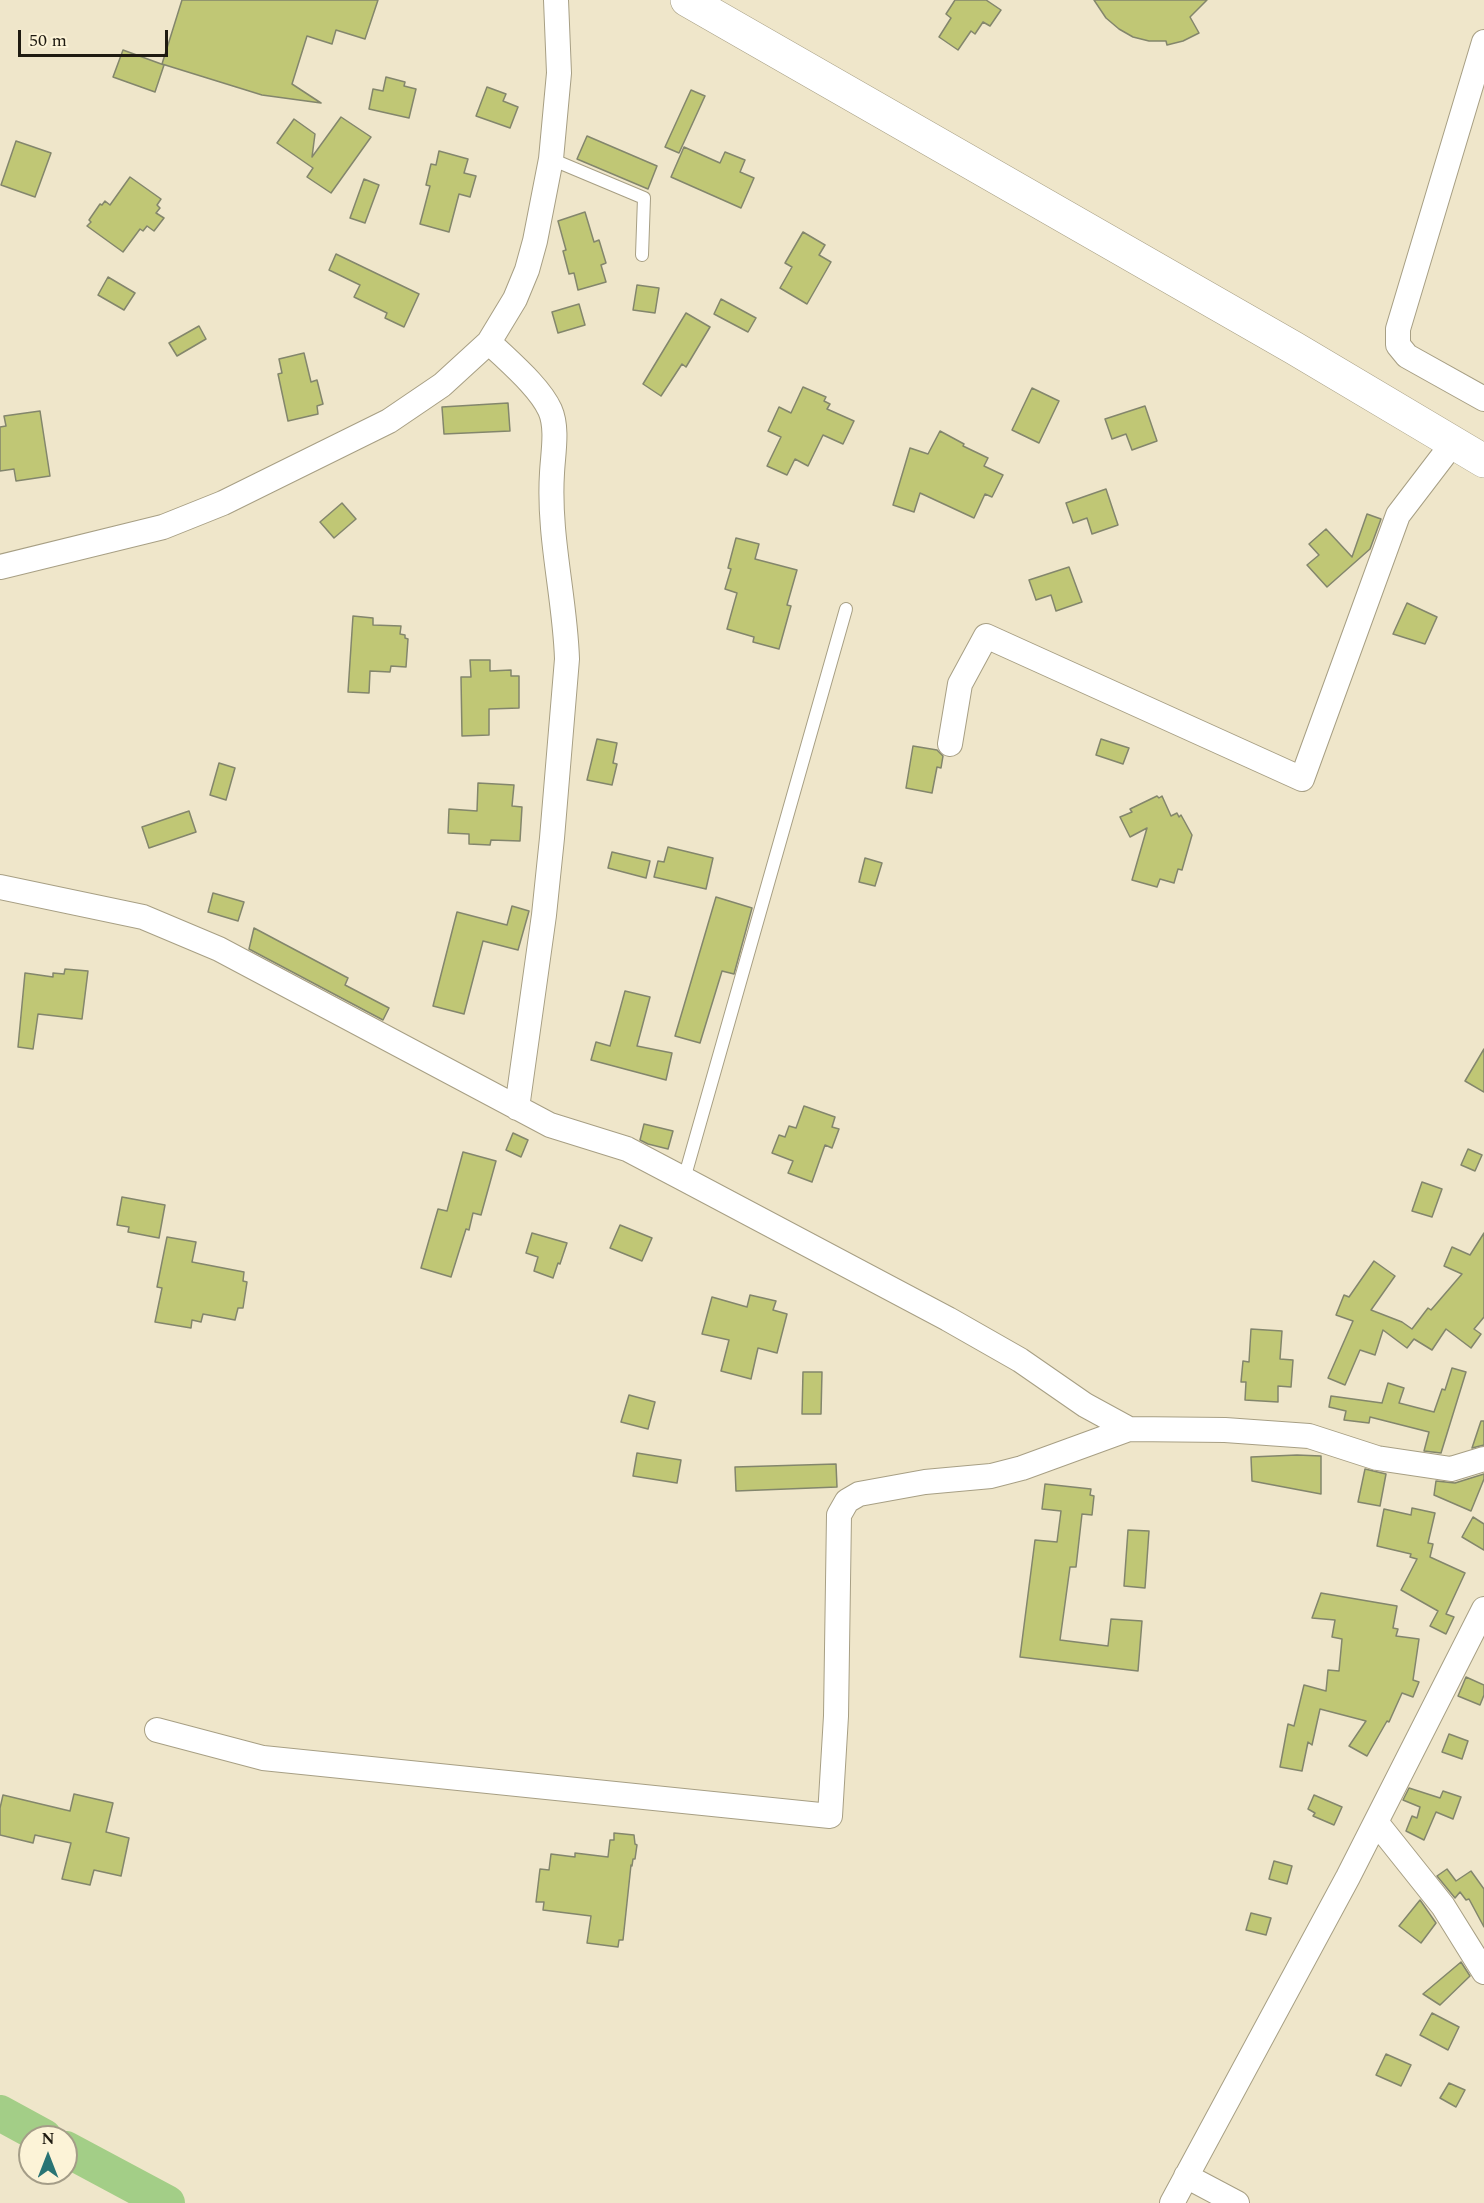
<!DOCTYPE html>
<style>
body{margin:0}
#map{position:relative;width:1484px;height:2203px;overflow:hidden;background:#efe6ca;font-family:Spectral,serif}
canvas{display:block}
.north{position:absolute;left:18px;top:2125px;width:60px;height:60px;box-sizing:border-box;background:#fcf3d7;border:2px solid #a49d88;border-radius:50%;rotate:0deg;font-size:16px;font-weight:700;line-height:24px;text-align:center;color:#1f1b11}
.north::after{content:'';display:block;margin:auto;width:21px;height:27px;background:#297474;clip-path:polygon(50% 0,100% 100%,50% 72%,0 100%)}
.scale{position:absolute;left:18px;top:30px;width:150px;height:27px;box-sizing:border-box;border:3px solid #1f1b11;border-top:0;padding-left:8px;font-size:18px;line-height:21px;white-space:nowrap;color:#1f1b11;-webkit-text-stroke:4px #fcf3d7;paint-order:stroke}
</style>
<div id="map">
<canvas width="1484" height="2203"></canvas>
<div class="north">N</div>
<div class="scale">50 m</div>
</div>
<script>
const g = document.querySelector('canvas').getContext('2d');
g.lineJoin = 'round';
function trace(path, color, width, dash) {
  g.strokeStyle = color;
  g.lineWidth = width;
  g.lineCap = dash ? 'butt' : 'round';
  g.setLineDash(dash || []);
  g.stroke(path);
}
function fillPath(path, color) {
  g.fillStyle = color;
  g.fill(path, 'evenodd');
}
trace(new Path2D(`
 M0 2113 44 2137
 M66 2149 167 2203`), '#a3ce87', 36);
const building = new Path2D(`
 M182 0H378L365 39 336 30 332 44 307 36 292 84 321 103 262 95 162 64Z
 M955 0H986L1001 10 990 26 983 22 975 34 971 31 958 50 939 37 951 18 946 14Z
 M1094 0H1207L1190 17 1199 33 1183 41 1167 45 1166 41H1149L1133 37 1119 29 1106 18Z
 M123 50 164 65 155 92 113 77Z
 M386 77 405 82 404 86 416 89 409 118 369 109 373 89 383 91Z
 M487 87 506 94 503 101 518 107 510 128 476 116Z
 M691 90 705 96 679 153 665 147Z
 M341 117 371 137 331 193 307 177 313 168 277 143 294 119 315 134 312 157Z
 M587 136 657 166 648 189 577 159Z
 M16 141 51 153 35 197 1 185Z
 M684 147 720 163 725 152 745 160 740 172 754 178 741 208 671 177Z
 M439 151 468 159 464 173 476 176 470 197 459 194 449 232 420 224 430 186 426 185 431 164 436 165Z
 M130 177 161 199 157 205 160 208 156 213 164 218 154 231 147 226 143 231 140 229 123 252 87 226 91 222 89 220 100 204 102 205 105 201 110 205Z
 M364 179 379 185 365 223 350 218Z
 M585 212 594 242 599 240 606 263 601 265 606 282 578 290 574 273 569 274 563 251 566 250 558 221Z
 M803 232 825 245 819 255 831 262 807 304 780 288 792 267 785 263Z
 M336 254 419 294 404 327 385 318 387 313 354 297 360 285 329 270Z
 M108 277 135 293 124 310 98 295Z
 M637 285 659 288 655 313 633 310Z
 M721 299 756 318 748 332 714 314Z
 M579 304 585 325 558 333 552 312Z
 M686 313 710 327 686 367 682 364 661 396 643 384Z
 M199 326 206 339 177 356 169 343Z
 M304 353 311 382 317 380 323 404 317 406 318 414 288 421 278 374 282 373 279 359Z
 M803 387 826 397 824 401 830 404 827 409 854 421 843 444 823 435 808 466 795 459 787 475 767 466 781 437 768 431 779 407 791 413Z
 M1032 388 1059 401 1039 443 1012 430Z
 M508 403 510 431 444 434 442 407Z
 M1145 406 1157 441 1132 450 1126 434 1112 439 1105 419Z
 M40 411 50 476 16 481 14 469 0 471V427L6 426 4 416Z
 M940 431 964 444 963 446 988 458 984 466 1003 475 992 497 985 494 974 518 920 493 914 512 893 505 910 448 928 454Z
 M1106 489 1118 525 1092 534 1087 518 1073 523 1066 503Z
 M342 503 356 519 334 538 320 522Z
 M1367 514 1381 519 1370 549 1327 587 1307 565 1319 555 1309 544 1326 529 1352 557Z
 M736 538 759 544 755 559 797 570 787 605 791 606 779 649 753 642 754 637 727 629 737 593 725 589 731 569 728 568Z
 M1069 567 1082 602 1056 611 1051 595 1036 600 1029 580Z
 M1407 603 1437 617 1425 644 1393 634Z
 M353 616 373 618V625L401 626 400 634 405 635V638L408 639 406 667 391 666 390 672 370 671 369 693 348 692Z
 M470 660H490V671L511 670V676H519V708L489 709V735L462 736 461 677H471Z
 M597 739 617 743 613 763 617 764 612 785 587 780Z
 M1101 739 1129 748 1123 764 1096 755Z
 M913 746 937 750 943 756 941 768 937 767 932 793 906 788Z
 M219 763 235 768 226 800 210 795Z
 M478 783 514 785 512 806 522 807 520 841 491 840 490 845 469 844V834L448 833 449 809 477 811Z
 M1157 796 1159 798 1162 796 1171 816 1177 813 1179 817 1181 815 1192 835 1182 870 1178 869 1174 883 1160 879 1157 887 1132 880 1147 828 1130 837 1120 817 1132 812 1130 809Z
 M189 811 196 832 149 848 142 827Z
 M668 847 713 858 706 889 654 877 658 861 664 862Z
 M612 852 650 861 646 878 608 868Z
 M865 858 882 863 875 886 859 882Z
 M213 893 244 902 238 921 208 912Z
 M716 897 752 908 734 974 722 971 700 1043 675 1036Z
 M512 906 529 911 518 950 483 941 464 1014 433 1006 457 912 507 925Z
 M254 928 348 978 345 985 389 1008 383 1020 249 949Z
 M65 969 88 971 82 1019 38 1014 33 1049 18 1047 25 973 53 977V973L64 974Z
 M625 991 650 997 637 1046 672 1053 666 1080 591 1060 596 1042 610 1046Z
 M1484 1049V1092L1465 1081Z
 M804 1106 835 1117 832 1127 839 1129 832 1148 825 1145 812 1182 788 1173 793 1161 772 1153 779 1135 785 1137 789 1126 796 1128Z
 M644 1124 673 1131 668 1149 648 1144 640 1140Z
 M513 1133 528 1140 521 1157 506 1150Z
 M1468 1149 1482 1155 1475 1171 1461 1165Z
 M463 1152 496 1161 481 1215 473 1213 469 1230 466 1229 451 1277 421 1268 438 1209 447 1211Z
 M1422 1182 1442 1189 1432 1217 1412 1211Z
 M122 1197 165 1205 159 1238 128 1232 129 1227 117 1225Z
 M620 1225 652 1238 642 1261 610 1248Z
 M532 1233 567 1243 560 1264 558 1263 553 1278 534 1271 538 1257 526 1253Z
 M1484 1233V1317L1474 1329 1481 1334 1471 1348 1446 1329 1432 1350 1414 1339 1407 1348 1383 1330 1375 1355 1360 1350 1345 1385 1328 1378 1353 1321 1336 1315 1344 1295 1349 1297 1374 1261 1395 1276 1371 1310 1402 1322 1412 1329 1428 1308 1431 1310 1462 1274 1444 1266 1452 1247 1470 1255Z
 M167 1237 196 1242 192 1262 244 1272 243 1281 247 1282 243 1308H238L235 1320 203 1314 201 1322 192 1320 191 1328 155 1322 162 1288 157 1287Z
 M750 1295 776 1301 773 1310 787 1314 777 1353 758 1348 751 1379 721 1371 729 1340 702 1334 712 1297 747 1307Z
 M1251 1329 1282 1331 1280 1359 1293 1360 1291 1387 1278 1386V1402L1245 1400 1246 1382H1241L1243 1361 1249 1362Z
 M1452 1368 1466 1372 1441 1453 1424 1451 1429 1432 1370 1417 1369 1423 1344 1420 1346 1411 1329 1407 1331 1396 1382 1403 1388 1383 1404 1388 1399 1403 1434 1412 1442 1389 1445 1390Z
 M803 1372H822L821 1414H802Z
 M629 1395 655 1402 648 1429 621 1422Z
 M1481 1421H1484V1445L1472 1448Z
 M637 1453 681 1460 677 1483 633 1476Z
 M1297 1455 1321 1456V1494L1252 1481 1251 1457Z
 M836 1464 837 1487 736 1491 735 1467Z
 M1365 1469 1386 1474 1380 1506 1358 1502Z
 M1484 1474V1479L1471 1511 1434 1495 1436 1481 1455 1483Z
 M1045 1484 1091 1489 1090 1495 1094 1496 1092 1515 1082 1514 1076 1567H1070L1060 1640 1108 1646 1111 1619 1142 1621 1138 1671 1020 1657 1035 1540 1057 1542 1061 1511 1042 1509Z
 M1412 1508 1435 1513 1428 1543 1433 1544 1430 1557 1465 1573 1446 1614 1454 1617 1446 1634 1430 1626 1438 1611 1401 1590 1417 1559 1410 1557 1411 1554 1377 1546 1384 1509 1411 1515Z
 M1473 1517 1484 1524V1550L1462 1537Z
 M1128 1530 1149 1531 1145 1588 1124 1586Z
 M1321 1593 1397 1606 1393 1628 1398 1629 1396 1636 1419 1639 1413 1680 1419 1682 1413 1697 1402 1693 1389 1722 1387 1721 1367 1756 1349 1746 1366 1721 1320 1709 1312 1745 1308 1742 1302 1771 1280 1767 1288 1724 1294 1726 1304 1685 1326 1691 1328 1670 1339 1671 1342 1639 1332 1637 1335 1620 1312 1618Z
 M1466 1677 1484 1685V1695L1480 1705 1458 1696Z
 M1449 1734 1468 1741 1462 1759 1442 1752Z
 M1409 1788 1440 1798 1443 1791 1461 1797 1453 1819 1436 1812 1424 1840 1406 1831 1412 1816 1417 1818 1420 1807 1403 1800Z
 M74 1794 113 1803 106 1832 129 1838 121 1876 94 1870 90 1885 62 1879 71 1843 35 1835 33 1843 0 1835V1808L3 1795 70 1811Z
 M1314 1795 1342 1807 1334 1825 1313 1816 1315 1813 1308 1809Z
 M614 1833 634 1835 635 1844 637 1845 635 1859H633L632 1866 631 1865 623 1940H619L618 1947 587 1943 591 1916 543 1910 544 1902H536L540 1869 549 1870 551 1854 575 1857V1853L608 1857 610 1840H614Z
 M1274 1861 1292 1866 1287 1884 1269 1879Z
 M1447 1869 1456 1881 1471 1871 1484 1889V1927L1469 1899 1466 1900 1460 1892 1455 1898 1437 1876Z
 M1420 1900 1436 1923 1421 1943 1399 1926Z
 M1251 1913 1271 1918 1266 1935 1246 1930Z
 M1461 1962 1470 1976 1440 2005 1423 1994Z
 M1432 2013 1459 2027 1448 2050 1420 2035Z
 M1386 2054 1411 2065 1401 2086 1376 2075Z
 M1449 2083 1465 2090 1456 2107 1440 2098Z`);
fillPath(building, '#c0c775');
trace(building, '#83866c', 1.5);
const lane = new Path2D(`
 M551 159 644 198 642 255
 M684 1179 846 609`);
const street = new Path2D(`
 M1484 42 1398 329V345L1407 356 1484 399
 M489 342C508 361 539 386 550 410 558 428 553 453 552 473 548 536 565 597 567 659L552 838 544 915 517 1108
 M0 567 163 527 223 503 389 421 442 385 489 342 515 299 527 270 535 241 551 159 559 73 556 0
 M950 744 960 684 986 636 1302 779 1398 515 1453 443
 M0 887 143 917 219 949 550 1125 627 1149 684 1179 948 1319 1020 1360 1085 1405 1129 1429
 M157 1730 263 1758 830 1816 836 1716 839 1515 847 1501 859 1494 925 1482 991 1476 1022 1468 1129 1429 1225 1430 1309 1436 1377 1458 1451 1469 1484 1459
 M1376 1822 1443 1906 1484 1972
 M1186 2176 1237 2203
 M1172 2203 1348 1877 1484 1609`);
const highway = new Path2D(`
 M687 0 1294 348 1484 461`);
trace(lane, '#a79f84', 14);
trace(street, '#a79f84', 26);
trace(highway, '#a79f84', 34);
trace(lane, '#fff', 12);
trace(street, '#fff', 24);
trace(highway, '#fff', 33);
</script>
